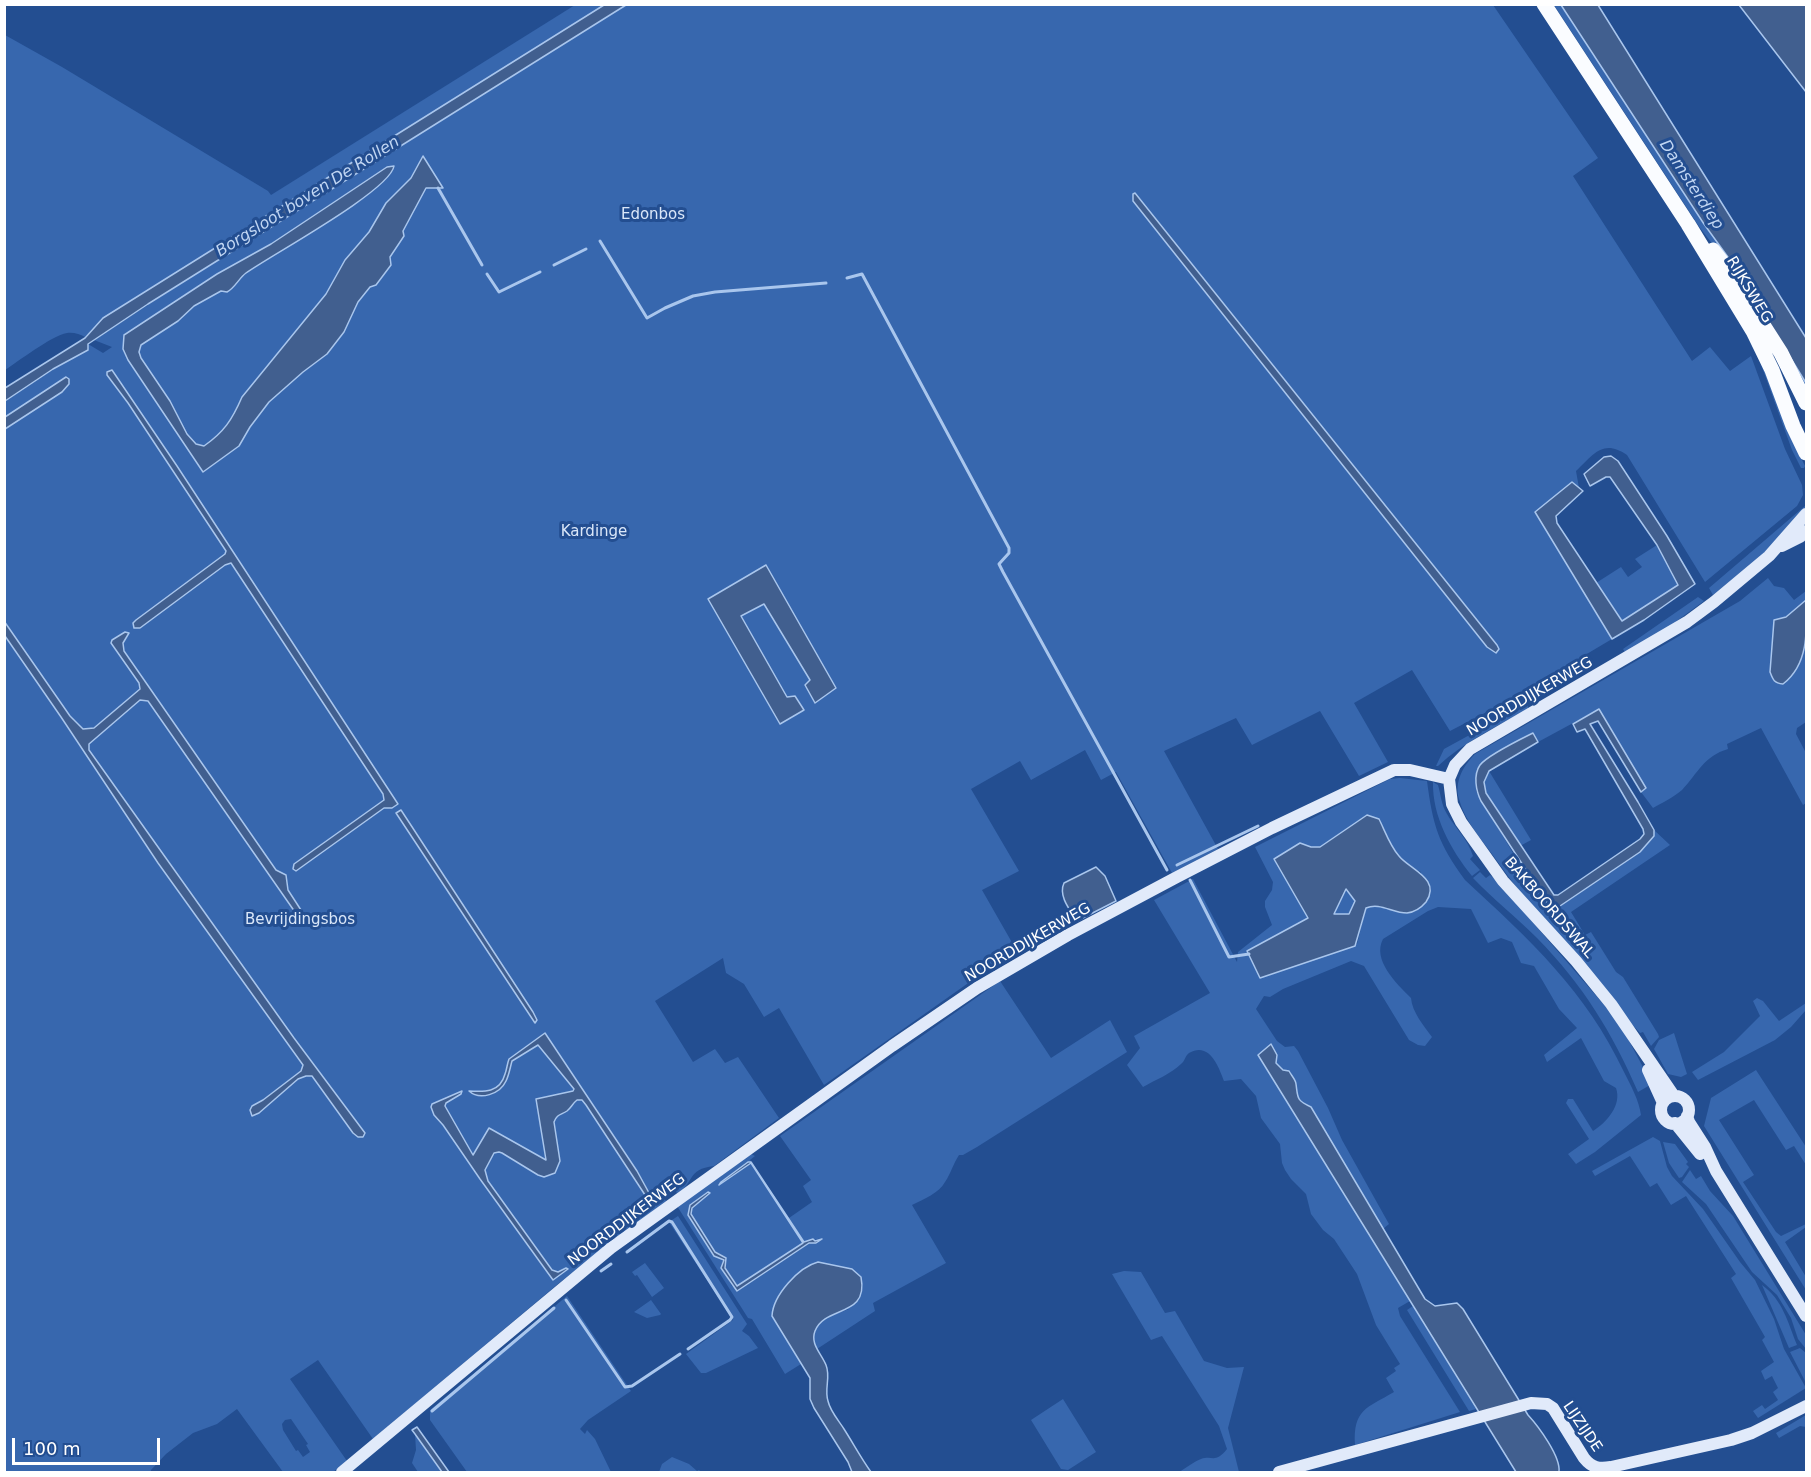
<!DOCTYPE html>
<style>
body{margin:0}
#map{position:relative;width:1811px;height:1477px;overflow:hidden;background:#234e91;font-family:"DejaVu Sans",sans-serif}
canvas{display:block}
.frame{position:absolute;inset:0;border:6px solid #fff;pointer-events:none}
.scale{position:absolute;left:12px;top:1438px;width:148px;height:27px;box-sizing:border-box;border:3px solid #fff;border-top:0;padding-left:8px;font-size:18px;line-height:21px;white-space:nowrap;color:#fff;-webkit-text-stroke:4px #234e91;paint-order:stroke}
</style>
<div id="map">
<canvas width="1811" height="1477"></canvas>
<div class="frame"></div>
<div class="scale">100 m</div>
</div>
<script>
const g = document.querySelector('canvas').getContext('2d');
g.lineJoin = 'round';
function fillPath(path, color) {
  g.fillStyle = color;
  g.fill(path, 'evenodd');
}
function trace(path, color, width, dash) {
  g.strokeStyle = color;
  g.lineWidth = width;
  g.lineCap = dash ? 'butt' : 'round';
  g.setLineDash(dash || []);
  g.stroke(path);
}
function write(font, color, halo, rows, align = 'center') {
  g.font = font + ' "DejaVu Sans",sans-serif';
  g.lineWidth = 6;
  g.setLineDash([]);
  g.textBaseline = 'middle';
  g.strokeStyle = halo;
  g.fillStyle = color;
  for (const [text, x, y, turn = 0] of rows) {
    g.save();
    g.translate(x, y);
    g.rotate((+turn || 0) * Math.PI / 180);
    g.textAlign = isNaN(turn) ? turn : align;
    if (halo) g.strokeText(text, 0, 0);
    g.fillText(text, 0, 0);
    g.restore();
  }
}
fillPath(new Path2D(`
 M575 5H604L103 318 85 337C80 334 73 332 67 333 51 336 19 361 5 370V35L62 67 268 191 271 195Z
 M626 5H1493L1598 158 1573 176 1692 361 1710 347 1730 371 1751 356 1785 449 1802 485 1803 495 1797 506 1705 582 1627 455C1603 438 1593 455 1576 471L1579 488 1572 482 1535 512 1612 639 1506 702 1450 731 1412 670 1354 703 1388 762 1359 776 1320 711 1252 745 1236 718 1164 751 1218 849 1172 873 1116 772 1101 780 1085 750 1031 780 1020 761 971 789 1019 871 982 890 1018 953 981 974 824 1085 779 1008 764 1017 744 984 726 973 723 958 655 1001 693 1062 715 1049 725 1063 738 1057 779 1118 714 1166C686 1169 695 1184 677 1193L668 1180 657 1187 666 1201 559 1283 373 1439 318 1360 290 1379 347 1461 333 1472H283L237 1409 217 1424 193 1433 166 1454 151 1470V1472H5V401L53 369 88 350V344L103 353 112 347 94 340 222 257ZM267 246 124 339V334L217 274ZM650 1193 653 1199 652 1205 578 1263 575 1261 647 1203ZM291 1419 308 1444 306 1445 310 1452 303 1457 298 1450 296 1451 283 1430 282 1424 285 1420Z
 M1554 5H1561L1704 224 1730 259 1806 383V395L1728 264 1700 228Z
 M1749 331 1788 432 1805 466 1804 468H1801L1792 450Z
 M1806 505V509L1770 549 1713 595 1709 588Z
 M1657 545 1679 585 1622 621 1596 583 1621 567 1628 577 1642 567 1635 559Z
 M1768 578 1774 586 1784 588 1794 600 1806 591V600L1786 617 1797 669 1806 643V722L1797 728 1796 734 1806 753V803L1803 805 1761 728 1727 744 1728 749C1704 756 1698 773 1682 790 1674 797 1662 803 1653 808L1641 792 1646 788 1599 709 1538 742 1532 733 1497 753 1476 791 1513 853 1551 908 1654 836V830L1670 845 1571 912 1585 935 1591 932 1616 972 1623 977 1658 1034 1659 1037 1651 1046 1643 1032 1640 1033 1629 1021C1582 966 1533 913 1492 854 1480 838 1464 819 1459 799 1454 782 1463 766 1475 754L1740 601Z
 M1698 597 1704 601 1656 636 1625 652 1623 649Z
 M1528 703V709C1497 726 1464 742 1438 766H1436L1444 749Z
 M1489 771 1531 840 1520 846 1486 793 1484 782Z
 M1400 778 1427 781C1433 826 1438 843 1465 880 1530 940 1586 991 1624 1072 1631 1086 1639 1100 1641 1115L1595 1152 1576 1164 1568 1154 1589 1139 1566 1103 1568 1099H1573L1593 1131C1607 1122 1622 1105 1616 1088L1604 1081 1581 1038 1547 1062 1544 1055 1577 1028 1559 1009 1534 966 1521 963 1512 942 1501 938 1488 943 1471 909 1438 907 1428 911 1383 939C1372 960 1396 983 1411 998 1412 1012 1424 1026 1432 1037L1425 1046 1418 1045 1409 1040 1364 966 1351 961 1283 989 1270 997 1264 996 1256 1009 1277 1041 1285 1047 1294 1046 1298 1051 1328 1108 1342 1140 1389 1224 1372 1238 1410 1301 1398 1308 1400 1316 1460 1412 1355 1445C1353 1409 1367 1408 1394 1392L1386 1378 1396 1371 1394 1368 1400 1364 1376 1325 1357 1274 1334 1239 1323 1230 1311 1214 1306 1194 1291 1179 1285 1170 1282 1163 1280 1144 1261 1118 1256 1096 1241 1079 1224 1081C1219 1068 1210 1041 1189 1053 1185 1056 1185 1061 1181 1064 1171 1074 1155 1080 1143 1087L1127 1065 1140 1048 1134 1036 1210 993 1154 900 1193 879 1237 962 1238 952 1272 925 1265 907V901L1272 890 1273 882 1255 847 1368 790 1390 779ZM1379 819C1391 843 1396 860 1421 872L1405 913 1377 905 1366 908 1357 944 1248 951 1308 918 1274 859 1300 843 1311 847H1320Z
 M1433 782 1438 785C1441 795 1441 804 1447 814 1455 828 1468 839 1473 856L1470 859 1480 870 1472 876C1451 850 1432 816 1433 782Z
 M1480 872 1486 878 1490 875 1497 881 1605 1006 1627 1037 1652 1084 1638 1092C1612 1032 1583 985 1537 938 1516 917 1493 899 1473 878Z
 M1345 889 1355 901 1349 914H1334Z
 M1000 981 1051 1058 1110 1020 1127 1052 977 1147 963 1155H959C953 1164 951 1173 945 1182 939 1193 924 1199 912 1205L946 1263 873 1303 875 1311 817 1349C804 1325 832 1315 849 1309L772 1316 801 1364 785 1374 752 1319 748 1318 677 1206 751 1154 755 1156 750 1160 789 1218 812 1202 803 1186 811 1180 780 1136ZM708 1192 710 1193 692 1208 691 1214 714 1251 724 1256 726 1261V1270L737 1286 804 1243 821 1238 809 1243 741 1288 732 1286 721 1266 724 1260 714 1256 688 1215 690 1205Z
 M1757 998 1763 1001 1779 1021 1806 1003V1010L1791 1027 1775 1040 1698 1080 1692 1072 1724 1052 1760 1016 1753 1001Z
 M1674 1033 1687 1074 1681 1077 1668 1074 1654 1049 1659 1040Z
 M1756 1070 1806 1147V1165L1794 1146 1786 1150 1754 1100 1719 1120 1754 1175 1743 1182 1776 1232 1781 1236 1806 1224V1227L1785 1242 1806 1277V1290L1704 1126 1711 1098Z
 M1653 1137 1660 1141 1667 1167 1672 1176 1703 1209 1740 1262 1755 1280 1774 1319 1784 1349 1806 1388 1758 1418 1753 1411 1762 1405 1765 1409 1778 1400 1773 1392 1778 1388 1772 1376 1765 1380 1761 1371 1774 1362 1762 1340 1765 1337 1731 1278 1736 1274 1686 1196 1671 1205 1657 1183 1650 1187 1630 1156 1595 1176 1592 1171Z
 M1663 1142 1675 1144 1688 1162 1686 1164 1689 1167 1682 1177 1679 1178 1669 1163Z
 M1690 1170 1696 1179 1701 1176 1710 1191 1733 1216 1806 1335V1349L1798 1339 1791 1318 1777 1295 1752 1272 1706 1204 1682 1182Z
 M678 1216 747 1324 742 1331 749 1336 758 1348 706 1373H701L686 1354 733 1320 669 1222Z
 M645 1263 664 1288 652 1297 637 1275 635 1276 632 1272Z
 M1124 1271 1141 1272 1165 1313 1175 1311 1204 1361 1227 1368 1244 1367 1228 1428 1239 1472H1179C1186 1468 1193 1462 1201 1459 1213 1455 1215 1464 1227 1449L1219 1426 1162 1336 1151 1340 1112 1274Z
 M1762 1285C1783 1300 1788 1323 1797 1345L1789 1348Z
 M567 1296 631 1391 588 1420 580 1429 585 1434 587 1430 595 1439 611 1472H467L430 1420V1410Z
 M651 1300 661 1314 660 1315 647 1318 634 1312Z
 M1413 1306 1476 1409 1469 1411 1407 1310Z
 M1800 1348 1806 1353V1383L1790 1352Z
 M1063 1399 1096 1452 1068 1470 1061 1469 1031 1420Z
 M1806 1415V1427L1800 1426 1779 1438 1776 1433Z
 M415 1434 442 1472H418L412 1463 416 1450Z
 M672 1457 689 1464 697 1471 699 1470 701 1472H659L662 1464Z`), '#3767ae');
const water = new Path2D(`
 M604 5H626L148 304 88 344V350L53 369 5 401V388L85 338 103 318Z
 M1561 5H1598L1806 338V383L1730 260 1704 224Z
 M1739 5H1806V92Z
 M423 156 443 188H426L403 231 404 236 390 257 391 265 376 285 370 287 358 302 344 332 327 354 303 372 269 402 250 427 239 446 203 472 128 360 123 349 124 335 217 274 271 244 387 167 394 166C390 191 271 255 246 273 239 278 235 288 227 292L221 291 194 306 178 321 141 345 139 352 141 358 170 401 187 434 196 444 204 446C224 432 232 420 242 397L326 294 345 260 369 232 386 203 411 178Z
 M1135 193 1497 645 1499 649 1496 653 1487 647 1133 201V194Z
 M112 370 177 466 398 804 392 808H384L296 871 293 869 294 864 384 800 383 794 231 563 225 565 140 628H134L133 623 136 620 225 554 226 551 128 403 107 375V372Z
 M66 377 69 379V384L62 392 5 429V417Z
 M1611 456 1618 461 1667 536 1695 584 1644 620 1612 639 1535 512 1572 482 1583 491 1556 516 1557 523 1622 621 1678 585 1657 545 1610 477H1606L1590 486 1584 474 1604 457Z
 M766 565 836 688 815 703 805 685 810 680 764 604 741 616 787 697 795 696 804 710 780 724 708 599Z
 M1806 600C1807 630 1809 664 1783 684 1774 683 1773 680 1770 672L1774 620 1786 617Z
 M4 621 70 716 83 729 94 728 140 689 139 683 111 643 112 640 125 632 129 633 123 643 124 651 276 870 286 875 288 890 310 924 304 925 148 701 140 700 89 744V750L294 1038 365 1133 363 1137H358L353 1133 312 1076H306L298 1079 259 1113 252 1116 250 1110 252 1106 263 1100 301 1071 303 1065 158 863 61 717 5 636Z
 M1599 709 1646 788 1641 792 1598 721 1590 724 1638 802 1654 830V836L1640 852 1557 908H1551L1481 801C1476 791 1473 775 1480 765 1488 755 1521 739 1533 733L1538 742 1489 771 1484 782 1486 793 1554 895H1558L1640 839 1644 834 1643 829 1585 729 1577 732 1573 724Z
 M401 810 533 1012 537 1020 535 1023 396 813Z
 M1367 815 1379 819C1385 831 1390 846 1399 856 1409 869 1442 879 1426 902 1421 908 1415 912 1407 913 1392 913 1380 902 1366 908L1355 946 1260 978 1247 951 1308 918 1274 859 1300 843 1311 847H1320ZM1346 889 1355 901 1349 914H1334Z
 M1096 867 1105 876 1116 901 1077 921C1070 910 1058 896 1064 883Z
 M545 1033 637 1171 654 1202 652 1205 576 1263 575 1260 649 1201 586 1105 582 1100H577C573 1103 571 1108 567 1111 561 1115 557 1114 554 1122L560 1161 555 1173 544 1177 538 1175 502 1153 499 1152 494 1153 485 1170 488 1181 552 1270 558 1272 566 1268 568 1269 553 1280 480 1179 443 1125 434 1115 431 1107 432 1104 462 1091 461 1094 446 1103 445 1106 473 1155 489 1128 546 1160 536 1099 573 1091 574 1089 538 1045 512 1061C510 1068 509 1075 506 1081 500 1094 480 1101 469 1091 484 1092 500 1093 505 1074 507 1069 507 1064 509 1059Z
 M1271 1044 1277 1055 1276 1063 1283 1070 1289 1071C1291 1075 1296 1080 1296 1084 1298 1098 1296 1100 1311 1107L1425 1299 1435 1306 1457 1303 1463 1309 1528 1415C1539 1427 1561 1457 1559 1472H1516L1258 1055Z
 M748 1162H751L804 1242 813 1239 815 1241 822 1239 816 1243H809L737 1291 721 1268 724 1260 714 1256 688 1215 690 1205 708 1192 710 1193 692 1208 691 1214 715 1252 726 1258 725 1268 737 1286 803 1243 751 1163 719 1185 721 1182Z
 M818 1262 852 1269 861 1277C869 1318 825 1305 815 1331 810 1344 821 1353 826 1365 831 1377 824 1389 828 1401 830 1411 839 1421 844 1429 853 1443 861 1458 871 1472H852L848 1462 814 1408 810 1399V1378L772 1316C773 1295 799 1267 818 1262Z
 M417 1427 449 1472H442L415 1434 412 1430Z`);
fillPath(water, '#415f8f');
trace(water, '#a9c6ed', 1.5);
trace(new Path2D(`
 M438 188 482 265
 M600 241 647 318 665 308 693 296 715 292 826 283
 M554 265 586 249
 M487 274 499 292 540 272
 M847 278 862 274 1009 548V553L999 564 1003 572 1167 870
 M1177 865 1258 826
 M1190 880 1229 957 1249 954
 M627 1252 669 1221 672 1222 732 1317 730 1320 688 1349
 M601 1271 611 1264
 M566 1300 625 1387 632 1386 680 1354
 M432 1411 554 1308`), '#a9c6ed', 3);
trace(new Path2D(`
 M1782 546 1800 537 1806 531
 M1648 1070 1663 1103
 M1674 1096 1611 1004 1576 961 1503 881 1461 822 1452 804 1449 779 1455 765 1470 749 1687 622 1714 602 1769 556 1806 514
 M1661 1110a14 14 0 1 1 28 0a14 14 0 1 1-28 0Z
 M1687 1116 1689 1122 1705 1147 1716 1171 1806 1316
 M1675 1123 1700 1154
 M342 1472 611 1248 892 1046 977 988 1068 935 1177 877 1272 828 1394 770H1410L1449 779
 M1279 1472 1531 1403 1547 1404 1553 1408 1584 1458C1592 1468 1599 1469 1611 1467L1731 1440 1752 1433 1806 1406`), '#e1eafa', 12);
trace(new Path2D(`
 M1544 4 1688 224 1753 331 1772 370 1793 426 1806 453
 M1713 250 1726 267 1781 353 1806 403`), '#fafcff', 15);
write('15px', '#dae7f9', '#234e91', [
 ["Edonbos",653,215],
 ["Kardinge",594,532],
 ["Bevrijdingsbos",300,920]
]);
write('15px', '#fff', '#234e91', [
 ["RIJKSWEG",1749,290,59],
 ["NOORDDIJKERWEG",1530,697,-30],
 ["BAKBOORDSWAL",1549,908,49],
 ["NOORDDIJKERWEG",1028,943,-30],
 ["NOORDDIJKERWEG",627,1220,-37],
 ["LIJZIJDE",1582,1427,56]
]);
write('italic 16px', '#c1d6f3', '#234e91', [
 ["Damsterdiep",1691,185,57],
 ["Borgsloot boven De Rollen",308,197,-32]
]);
</script>
